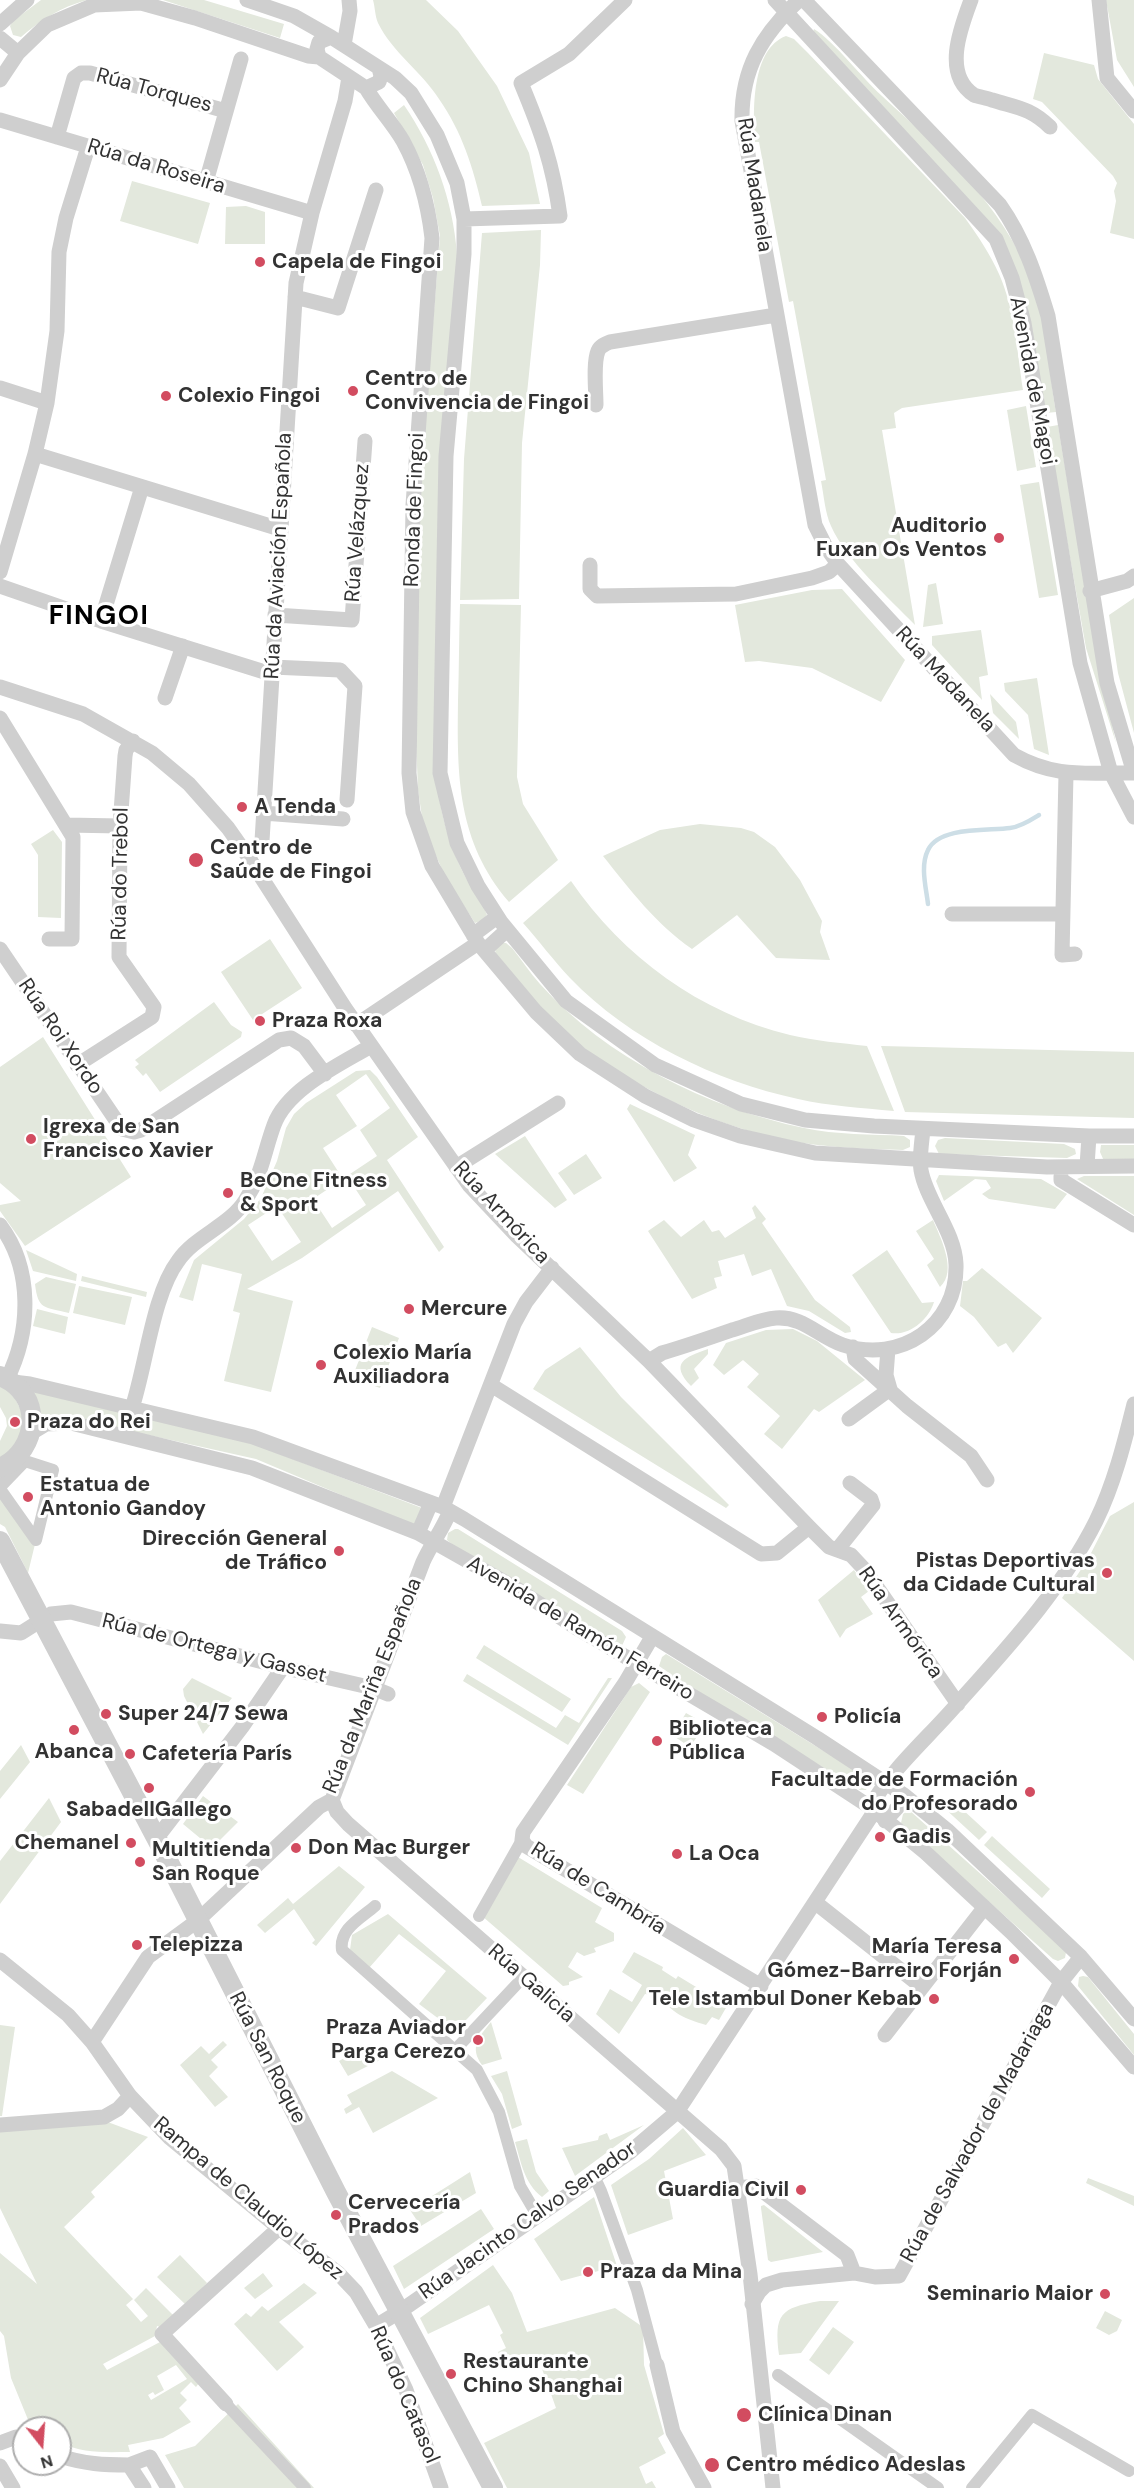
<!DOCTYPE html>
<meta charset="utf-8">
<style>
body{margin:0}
#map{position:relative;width:1134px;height:2488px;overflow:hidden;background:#fff;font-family:"DM Sans",sans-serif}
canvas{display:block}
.north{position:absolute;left:12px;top:2416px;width:60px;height:60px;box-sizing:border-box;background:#fff;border:2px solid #adadad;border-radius:50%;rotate:163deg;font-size:16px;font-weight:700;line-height:24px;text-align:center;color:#323232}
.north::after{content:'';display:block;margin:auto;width:21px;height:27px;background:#d24c60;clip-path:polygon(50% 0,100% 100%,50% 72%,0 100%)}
</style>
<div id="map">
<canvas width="1134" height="2488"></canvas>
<div class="north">N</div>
</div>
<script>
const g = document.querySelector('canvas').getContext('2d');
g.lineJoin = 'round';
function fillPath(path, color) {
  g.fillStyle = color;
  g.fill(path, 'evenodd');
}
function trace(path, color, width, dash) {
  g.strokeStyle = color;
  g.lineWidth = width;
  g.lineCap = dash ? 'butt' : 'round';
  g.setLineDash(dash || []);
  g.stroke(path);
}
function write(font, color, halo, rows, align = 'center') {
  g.font = font + ' "DM Sans",sans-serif';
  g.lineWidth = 6;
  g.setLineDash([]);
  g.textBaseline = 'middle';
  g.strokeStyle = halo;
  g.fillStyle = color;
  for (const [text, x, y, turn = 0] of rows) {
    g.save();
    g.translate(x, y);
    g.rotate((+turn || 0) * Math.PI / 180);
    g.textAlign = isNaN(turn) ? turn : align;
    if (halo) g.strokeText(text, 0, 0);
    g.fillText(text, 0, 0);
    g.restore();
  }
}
fillPath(new Path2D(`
 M41 0H87C61 7 41 20 21 37L13 35 10 26 13 21Z
 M163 0H204L284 24 280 38Z
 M373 0H426L458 31 497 86 529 153 540 204 482 206C473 167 462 132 439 99 422 72 392 52 378 23 375 16 375 7 373 0Z
 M1106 0H1134V87L1117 60Z
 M814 29C836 43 861 77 882 96 941 150 1003 205 1032 282 1046 319 1049 372 1056 412L1046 413 1027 306 1017 274 986 218 813 32Z
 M786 36 794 39 808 53 965 218C978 236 990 254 999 274 1015 310 1017 351 1023 390L902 408 894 413 896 428 882 430 915 625C889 598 846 560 831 526 825 513 824 496 821 481L826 480 793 301 789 302 759 142H755C753 112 751 49 786 36Z
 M1044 53 1094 65 1098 79 1134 124V239L1110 233 1116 201 1114 191 1117 183 1113 176 1042 102 1033 99Z
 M404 105C434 149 453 200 457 254L434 760C438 802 446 840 466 878 472 890 482 901 487 915L483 920 475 923 446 878 432 847 422 817 418 790 416 740 420 485 440 236 433 198 423 165 394 113Z
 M132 181 210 203 198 244 120 221Z
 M246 206 265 212V244H225L226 207Z
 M541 230 540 265 522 443 519 599 460 600 464 459 482 233Z
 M1026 406 1036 467 1017 471 1007 410Z
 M1058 425 1095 647 1116 743 1086 648 1047 427Z
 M1039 482 1058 595 1039 598 1020 485Z
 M936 583 943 624 923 627 928 585Z
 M842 589 905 660 881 702 812 668 759 661 745 662 735 605 812 590Z
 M1134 598V733L1118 673 1109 615Z
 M460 604 521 605 517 777 523 804 558 860 509 902C457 841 457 776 458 701 459 669 459 636 460 604Z
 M981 630 988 675 979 677 982 700 932 645V636Z
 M1037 678 1049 755 1034 749 1028 715 1005 691 1004 683Z
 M990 694 1016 722 1019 739 993 713Z
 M700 824 741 828 754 832 775 847 800 880 822 921 820 932 830 960 776 958 737 915 692 949C656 924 630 890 603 856L660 830Z
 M53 830 62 842 61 918 38 917V855L31 844Z
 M571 881C623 957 700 1013 790 1035 815 1041 841 1043 867 1046L894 1111C862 1108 829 1106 798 1099 715 1081 630 1040 570 978 554 961 539 941 523 923Z
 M270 939 302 988 253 1020 221 972Z
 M499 943H506L512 948C522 960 530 973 540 984 606 1058 708 1108 804 1128 836 1135 872 1134 904 1136L910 1140V1147L903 1150C870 1149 836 1148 803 1143 728 1132 645 1094 584 1048 551 1022 524 987 496 956L495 949Z
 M214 1002 231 1025 242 1032 241 1037 160 1092 146 1073 143 1076 135 1067 139 1064 135 1060Z
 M43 1037 131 1177 25 1246 0 1211V1205L21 1201 0 1183V1067Z
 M881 1046 1134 1052V1118L905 1112Z
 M370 1070 377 1077 418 1137 387 1160 444 1247 439 1252 398 1191 302 1258 247 1289 293 1301 271 1392 224 1381 240 1313 233 1311 242 1274 202 1264 193 1301 179 1297 194 1260 244 1219 261 1198 277 1161 286 1128 294 1114 306 1103 356 1071ZM366 1074 390 1108 360 1130 377 1156 347 1176 366 1205 332 1228 313 1199 343 1179 323 1148 357 1126 336 1095ZM277 1206 301 1242 272 1261 248 1225Z
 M630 1104 695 1135 688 1155 697 1168 674 1182 627 1109Z
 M525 1136 567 1200 555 1208 495 1154Z
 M945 1138 1064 1144 1075 1149 1076 1154 1067 1158 939 1154 935 1146 938 1140Z
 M1101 1145H1134V1160L1104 1161 1100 1152Z
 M586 1154 602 1178 574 1195 558 1173Z
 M939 1175 1041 1179 1067 1194 1055 1209 989 1199 982 1194 991 1188 986 1180 975 1179 944 1201 936 1181Z
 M1084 1176H1134V1215L1077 1179Z
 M755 1205 766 1219 762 1223 815 1300 850 1327 851 1332 845 1333 809 1311 787 1306 771 1269 752 1276 744 1254 718 1261 722 1276 714 1278 717 1288 692 1299 648 1231 664 1220 681 1237 704 1220 712 1232 719 1230 725 1238 756 1218 752 1208Z
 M933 1220C940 1237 958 1271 940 1287L927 1265 934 1259 916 1231Z
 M26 1250 77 1274 76 1281 33 1271Z
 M887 1250 922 1303 934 1302C929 1319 910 1336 891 1333L852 1275Z
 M982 1268 1042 1318 1013 1353 1006 1343 998 1347 974 1317 960 1306 963 1281H967Z
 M82 1276 147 1292 146 1297 81 1281Z
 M46 1277 76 1284 69 1313C44 1307 38 1310 35 1284Z
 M79 1286 132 1297 125 1325 73 1313Z
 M37 1309 68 1317 65 1334 33 1326Z
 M372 1327 399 1338 380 1388 352 1378Z
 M793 1329 817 1341 865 1380 819 1412 814 1409 782 1449 764 1434 780 1416 747 1387 759 1374 743 1360 724 1375 713 1365 726 1343 766 1330Z
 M580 1347 621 1397 729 1505 726 1508 533 1389 545 1370Z
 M708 1349V1354L694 1369 699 1378 691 1386C669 1363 685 1357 708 1349Z
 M0 1384 13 1394 24 1417 19 1443 0 1460V1441L7 1426 6 1418 0 1407Z
 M29 1390 253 1444 422 1508 415 1526 256 1459 72 1418 48 1415 39 1418Z
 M0 1496 36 1540 28 1573 5 1527 0 1524Z
 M1134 1502V1661L1062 1598 1088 1559 1110 1516Z
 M455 1529H458L622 1631 626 1637 621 1648 453 1545 447 1540 448 1533Z
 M854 1570 869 1591 861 1597 873 1614 846 1629 840 1638 818 1600Z
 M484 1645 571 1699 562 1712 476 1658Z
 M666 1654 866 1777 869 1784 866 1790H860L682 1682 659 1666 662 1657Z
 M467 1674 556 1728 565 1715 579 1723 608 1678H612L568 1745 463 1681Z
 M192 1678 232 1698 203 1734 184 1696 183 1689Z
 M639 1683 650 1692 583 1794 567 1785 631 1687Z
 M686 1713 695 1718 693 1721 703 1728 690 1747 672 1735Z
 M21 1745 30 1762 0 1799V1771Z
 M203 1796 238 1822 212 1848 183 1824Z
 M949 1797 987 1832 979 1840 941 1805Z
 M49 1798 61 1822 0 1904V1861Z
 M909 1810 1057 1942 1066 1952 1065 1958 1058 1961 1053 1959 901 1823 903 1814Z
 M992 1836 1050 1889 1042 1898 984 1845Z
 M518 1857 602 1908 595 1922 614 1933V1941L594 1948 596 1952 584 1956 577 1952 568 1967 583 1977 569 1982V1985L563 1986 482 1916Z
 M339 1866 365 1887 316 1946 312 1943 315 1940 294 1909 265 1933 257 1925 288 1898 293 1904Z
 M388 1914 487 1998 466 2020 443 2022 419 2004 446 1971 399 1934 369 1968 350 1950 352 1935Z
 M634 1952 663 1967 662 1970 676 1979 678 1976 706 1993 705 1996 718 2004 720 2002 727 2006 719 2020 712 2017 706 2025C685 2019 672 2013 659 1996L645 1994 619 2034 596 2014 610 1989 632 2002 642 1985 622 1972Z
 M1083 1976 1088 1977 1134 2034V2055L1078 1986 1079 1977Z
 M491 2022 502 2059 482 2065C469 2047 479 2037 491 2022Z
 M0 2025 15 2027 2 2116H0Z
 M223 2041 227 2045 211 2060 218 2067 209 2076 228 2097 215 2107 180 2065 201 2046 209 2054Z
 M370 2044 382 2059 348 2076 339 2061Z
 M392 2071 438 2098 373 2133 359 2107 346 2114 344 2109 352 2104 347 2095Z
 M507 2071 522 2125 512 2129 502 2094 491 2076Z
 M105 2121 148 2137 91 2192 95 2197 64 2227 133 2299 126 2305 141 2322 148 2316 134 2300 146 2288 173 2315 160 2327 157 2326 155 2336 103 2364 107 2370 160 2342 199 2383 196 2387 191 2382 180 2393 187 2400 179 2408 191 2422 163 2438 128 2445 130 2452C104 2452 83 2454 60 2442V2428L31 2427 11 2378 4 2336 0 2331V2253L37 2284 0 2208V2130ZM176 2365 187 2379 151 2400 148 2395 153 2392 155 2395 164 2390 157 2376Z
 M644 2125 575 2176 562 2148 598 2140 599 2136 607 2133 610 2140Z
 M683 2128 706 2155 664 2171 673 2219 628 2235 611 2185 649 2159Z
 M527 2139 536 2172 549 2191 542 2197C524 2183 521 2162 515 2142Z
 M470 2172 476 2193 411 2232 407 2225 416 2219 410 2210Z
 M1088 2178 1134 2196V2206L1086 2183Z
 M594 2197 617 2266 561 2281 534 2239Z
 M764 2205 823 2252 771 2262 768 2260 761 2208V2206Z
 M481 2209 494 2229 404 2289 393 2266Z
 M180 2255 207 2283 186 2305 157 2277Z
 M493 2265 512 2293 527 2332 615 2308 643 2327 644 2365 664 2434 658 2438 666 2453 639 2467 646 2484 652 2481 656 2488H507L484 2443 556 2408 537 2355 507 2369 498 2352 506 2348 500 2335 503 2333 489 2305 428 2334 420 2318Z
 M263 2273 273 2286 255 2299 244 2288Z
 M304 2283 317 2293 279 2322 304 2347 277 2371 234 2324 246 2313 251 2317 262 2306 268 2311Z
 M820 2301H839L801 2353 779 2355C774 2314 780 2308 820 2301Z
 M1105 2311 1122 2320 1117 2331 1109 2335 1096 2328Z
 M833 2327 854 2342 829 2375 809 2360Z
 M238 2404 314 2488H184L165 2455 195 2446Z`), '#e3e8dd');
trace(new Path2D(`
 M928 904C926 887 920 866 928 850 939 826 989 831 1010 828 1020 827 1031 820 1039 815`), '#cddee6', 4.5);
trace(new Path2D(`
 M0 1487 25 1461 53 1470 36 1540
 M0 1489 36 1540
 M375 1906C360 1919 339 1929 342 1950L477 2070 499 2112 520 2186 537 2215
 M479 1916 522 1840
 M455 2050 517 1984
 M594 2176 601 2191 637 2290 657 2365
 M778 2375 938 2488
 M226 2404 305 2488
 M972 2488 1032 2415 1129 2471`), '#cfcfcf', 12);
trace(new Path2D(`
 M247 0 294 16 331 37
 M775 0 996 239 1012 278 1024 323 1080 663 1111 773 1134 817
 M799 0C762 35 741 69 742 121L815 525 826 547 838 564 1014 755C1057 779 1087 772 1134 773
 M804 0 1000 205C1024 239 1036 276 1048 316L1107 683 1134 773
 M971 0C961 27 942 74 974 95 979 97 987 98 992 100 1018 108 1030 108 1050 127
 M1099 0 1107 78 1134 111
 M0 24 27 0
 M0 38 18 53
 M344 45 350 11 349 0
 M379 68 381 76 379 82 366 88 319 57 317 49 319 42 331 37 395 78 411 93 437 135 457 183 464 219V254L446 456 440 773 457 843 478 886 501 922 566 1001 655 1065 741 1104 805 1120 874 1126 1089 1136H1134
 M0 80 18 53 47 25 94 5 141 3 195 18 308 56 319 57
 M366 88C377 107 392 122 403 141 420 172 428 204 432 238L413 505 409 773 413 812 432 866 478 943 536 1012 580 1054 645 1096 694 1120 740 1136 815 1153 1047 1167 1134 1166
 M0 120 312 213
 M57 137 74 78 81 73H90L226 111
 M206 182 241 59
 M464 219 560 216C553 164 541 131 521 83L569 54 625 0
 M295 297 338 308 376 190
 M0 388 47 403
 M596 405C596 391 593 363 598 351 600 346 605 344 610 342L776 315
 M35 454 280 529
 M590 565V589L597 596 736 594 812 578 829 572 838 564
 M0 572 35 454 47 403 57 331 59 252 66 218 88 147
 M0 586 101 621 271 674
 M1090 591 1127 581 1134 576
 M275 615 352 620 365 441
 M101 621 142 487
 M272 667 340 670 355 686 347 800
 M0 687 83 714 152 753 189 784 228 828 247 855 345 1008 469 1185 517 1236 649 1361 809 1527 829 1547 851 1555 865 1570 958 1704
 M165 698 183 646
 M0 718 73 837 72 939H49
 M1066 774 1062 955 1075 954
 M263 813 343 819
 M66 825 120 826
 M247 855 258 848 262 841 296 283 312 213 345 101 349 77
 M952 914H1062
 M473 935 497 917
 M0 949 122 1129 134 1132 141 1130 279 1040 291 1038 304 1046 325 1074
 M485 950 507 930
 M356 1025 478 943
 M77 1065 152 1017 154 1007 119 957 120 826 125 756 126 750 133 741
 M1087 1166 1089 1136
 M456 1167 558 1103
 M1061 1176V1180L1134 1225
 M0 1225C33 1269 31 1331 7 1379
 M853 1347 855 1359 907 1406 971 1456 987 1480
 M888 1349 886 1375 890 1389
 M649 1361 662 1353C686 1346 709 1338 732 1330 746 1326 761 1319 776 1318 803 1316 819 1337 843 1345 900 1364 958 1326 956 1264 955 1232 926 1200 921 1170 919 1157 922 1142 923 1129
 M13 1382 30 1384 253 1437 443 1507 464 1519 817 1738 904 1795 947 1830 1081 1957 1134 2019
 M491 1385 761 1554 777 1553 809 1527
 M132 1408C146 1366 153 1294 178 1261 195 1236 229 1226 245 1201 262 1175 264 1152 274 1125 287 1089 339 1065 371 1046
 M849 1419 890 1389
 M31 1433 46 1424 71 1423 252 1468 418 1533 517 1589 575 1627 774 1744 870 1807 926 1853 1011 1932 1061 1982 1134 2067
 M443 1507 514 1324 526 1302 552 1268
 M418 1533 431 1503
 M837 1550 873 1505 871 1499 850 1483
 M0 1631 21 1633 51 1614 71 1612 286 1668 373 1688 388 1694
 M652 1637 625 1683 523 1832 522 1840 526 1846 761 1986
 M332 1800 337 1812 348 1824 721 2149 734 2166 750 2274 773 2488
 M332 1800 423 1562C431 1544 443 1529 450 1511
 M870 1807C892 1768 929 1737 958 1703 1008 1647 1062 1589 1096 1521 1114 1484 1124 1444 1134 1404
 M885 1821 897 1808 904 1795
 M156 1839 242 1727 283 1667
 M816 1903 922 1987
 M0 1960 68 2015 92 2042 130 2096 170 2138 279 2228 338 2273 356 2292 376 2326 406 2390 441 2488
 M885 2035 984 1908
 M92 2042 148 1957 197 1921 319 1807 332 1800
 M0 2125 104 2117 118 2109 130 2096
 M737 2188 756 2186 847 2255 854 2273
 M752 2304 759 2292 766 2285 782 2280 854 2273 875 2277 899 2276 1061 1982 1081 1957
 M376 2326 399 2312 630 2152 677 2112 874 1812
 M657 2365 673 2432 704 2488
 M226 2404 162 2334 279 2228
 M0 2443 16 2437 24 2439
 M60 2456C84 2464 104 2465 129 2465
 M0 2466 13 2488
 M144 2488 129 2465 150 2457 168 2488`), '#cfcfcf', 15);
trace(new Path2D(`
 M0 1376C44 1393 40 1450 0 1468
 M0 1541 161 1847 336 2192 493 2488`), '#cfcfcf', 20);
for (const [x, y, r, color] of [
 [260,262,6,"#d24c60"],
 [353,391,6,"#d24c60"],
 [166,396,6,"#d24c60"],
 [999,538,6,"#d24c60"],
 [242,807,6,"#d24c60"],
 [196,860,8,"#d24c60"],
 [260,1021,6,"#d24c60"],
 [31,1139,6,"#d24c60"],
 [228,1193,6,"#d24c60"],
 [409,1309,6,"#d24c60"],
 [321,1365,6,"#d24c60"],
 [15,1422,6,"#d24c60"],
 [28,1497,6,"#d24c60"],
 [339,1551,6,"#d24c60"],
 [1107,1573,6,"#d24c60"],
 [106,1714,6,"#d24c60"],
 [822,1717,6,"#d24c60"],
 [74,1730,6,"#d24c60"],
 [657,1741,6,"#d24c60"],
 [130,1754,6,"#d24c60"],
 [149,1788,6,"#d24c60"],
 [1030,1792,6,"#d24c60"],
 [880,1837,6,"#d24c60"],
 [131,1843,6,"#d24c60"],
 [296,1848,6,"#d24c60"],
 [677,1854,6,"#d24c60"],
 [140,1862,6,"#d24c60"],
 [137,1945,6,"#d24c60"],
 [1014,1959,6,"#d24c60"],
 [934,1999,6,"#d24c60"],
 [478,2040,6,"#d24c60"],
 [801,2190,6,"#d24c60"],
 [336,2215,6,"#d24c60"],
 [588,2272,6,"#d24c60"],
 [1105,2294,6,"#d24c60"],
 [451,2374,6,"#d24c60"],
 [744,2415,8,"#d24c60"],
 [712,2465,8,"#d24c60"]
]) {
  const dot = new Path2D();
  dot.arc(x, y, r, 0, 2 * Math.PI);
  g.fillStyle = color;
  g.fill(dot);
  trace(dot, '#fff', 2);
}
write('21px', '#323232', '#fff', [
 ["Rúa Torques",154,91,15],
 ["Rúa da Roseira",156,167,17],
 ["Rúa Madanela",754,185,81],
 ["Avenida de Magoi",1032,381,79],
 ["Ronda de Fingoi",415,510,-88],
 ["Rúa Velázquez",358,533,-86],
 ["Rúa da Aviación Española",279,556,-87],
 ["Rúa Madanela",945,680,47],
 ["Rúa do Trebol",121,874,-89],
 ["Rúa Roi Xordo",60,1037,56],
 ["Rúa Armórica",501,1213,47],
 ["Rúa Armórica",900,1623,55],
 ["Avenida de Ramón Ferreiro",580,1629,31],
 ["Rúa de Ortega y Gasset",214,1649,14],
 ["Rúa da Mariña Española",373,1686,-68],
 ["Rúa de Cambría",598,1889,32],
 ["Rúa Galicia",531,1984,41],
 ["Rúa San Roque",267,2058,63],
 ["Rúa de Salvador de Madariaga",978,2133,-61],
 ["Rampa de Claudio López",248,2199,40],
 ["Rúa Jacinto Calvo Senador",528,2221,-35],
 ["Rúa do Catasol",404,2395,67]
]);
write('bold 21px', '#323232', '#fff', [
 ["Capela de Fingoi",272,262],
 ["Centro de",365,379],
 ["Convivencia de Fingoi",365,403],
 ["Colexio Fingoi",178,396],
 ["Auditorio",987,526,"right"],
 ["Fuxan Os Ventos",987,550,"right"],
 ["A Tenda",254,807],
 ["Centro de",210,848],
 ["Saúde de Fingoi",210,872],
 ["Praza Roxa",272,1021],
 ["Igrexa de San",43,1127],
 ["Francisco Xavier",43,1151],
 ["BeOne Fitness",240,1181],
 ["& Sport",240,1205],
 ["Mercure",421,1309],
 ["Colexio María",333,1353],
 ["Auxiliadora",333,1377],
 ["Praza do Rei",27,1422],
 ["Estatua de",40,1485],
 ["Antonio Gandoy",40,1509],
 ["Dirección General",327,1539,"right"],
 ["de Tráfico",327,1563,"right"],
 ["Pistas Deportivas",1095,1561,"right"],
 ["da Cidade Cultural",1095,1585,"right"],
 ["Super 24/7 Sewa",118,1714],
 ["Policía",834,1717],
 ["Biblioteca",669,1729],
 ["Pública",669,1753],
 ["Abanca",74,1752,"center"],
 ["Cafetería París",142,1754],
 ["Facultade de Formación",1018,1780,"right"],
 ["do Profesorado",1018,1804,"right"],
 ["SabadellGallego",149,1810,"center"],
 ["Gadis",892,1837],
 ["Chemanel",119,1843,"right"],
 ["Don Mac Burger",308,1848],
 ["Multitienda",152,1850],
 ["San Roque",152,1874],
 ["La Oca",689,1854],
 ["Telepizza",149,1945],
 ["María Teresa",1002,1947,"right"],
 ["Gómez-Barreiro Forján",1002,1971,"right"],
 ["Tele Istambul Doner Kebab",922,1999,"right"],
 ["Praza Aviador",466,2028,"right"],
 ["Parga Cerezo",466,2052,"right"],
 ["Guardia Civil",789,2190,"right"],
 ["Cervecería",348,2203],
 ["Prados",348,2227],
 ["Praza da Mina",600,2272],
 ["Seminario Maior",1093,2294,"right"],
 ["Restaurante",463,2362],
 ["Chino Shanghai",463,2386],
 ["Clínica Dinan",758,2415],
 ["Centro médico Adeslas",726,2465]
], 'left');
g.letterSpacing = '1.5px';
write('bold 27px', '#000', '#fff', [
 ["FINGOI",99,617]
]);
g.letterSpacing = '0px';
</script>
